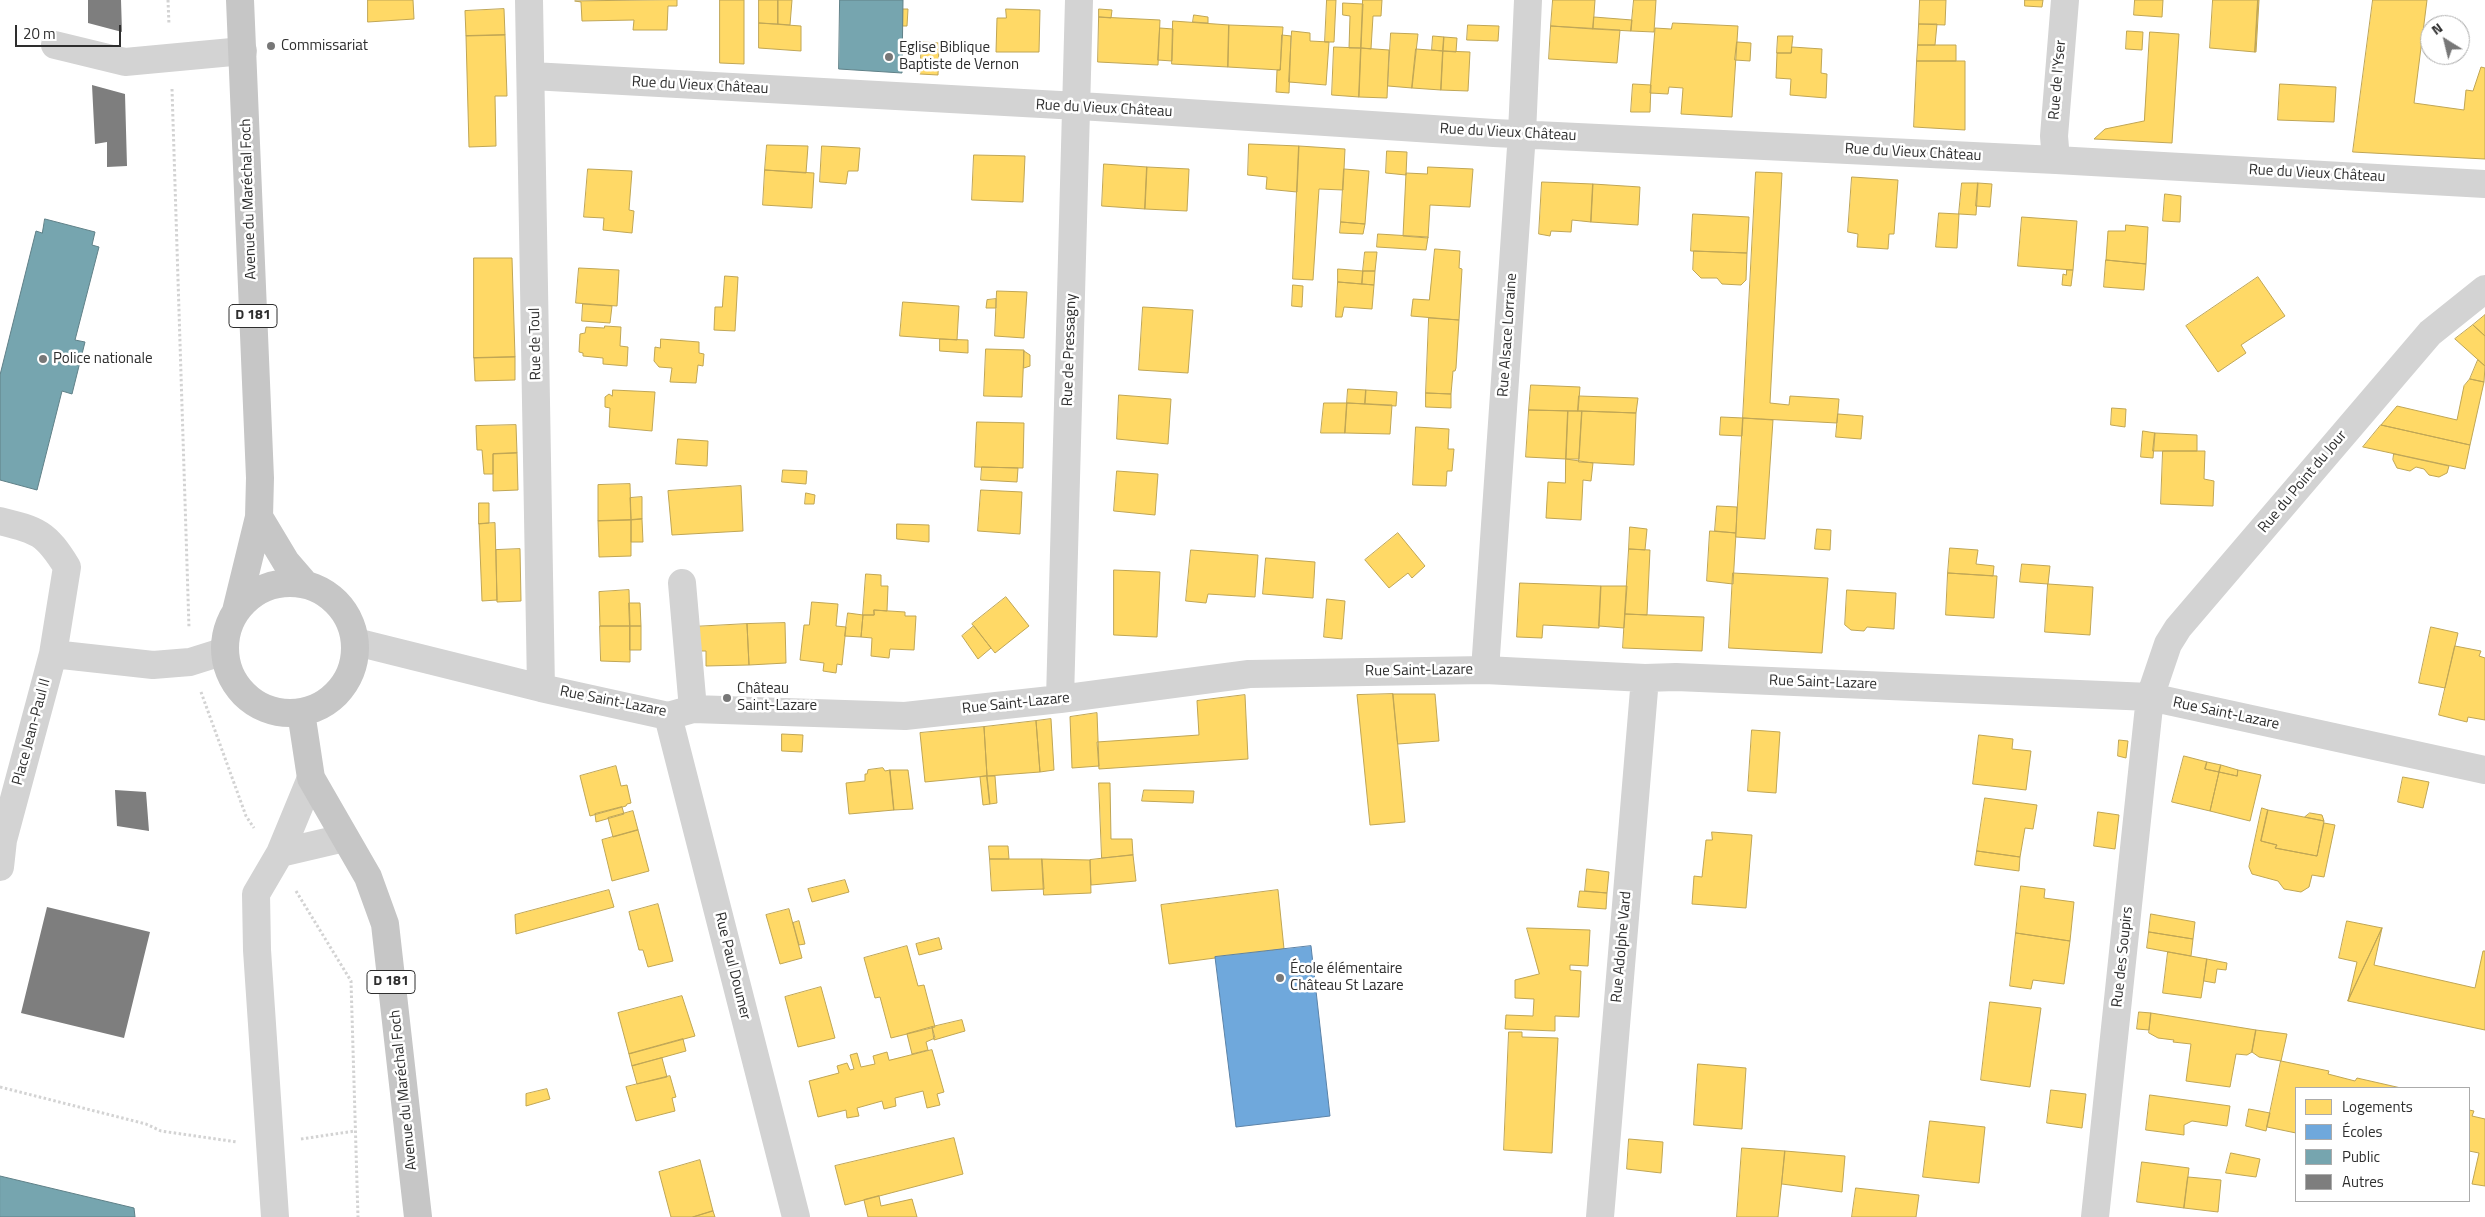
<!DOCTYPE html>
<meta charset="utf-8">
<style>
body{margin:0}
#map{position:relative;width:2485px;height:1217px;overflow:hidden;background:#fff;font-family:"Titillium Web",sans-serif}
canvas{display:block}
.legend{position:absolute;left:2295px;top:1087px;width:175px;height:115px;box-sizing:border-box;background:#fff;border:1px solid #ababab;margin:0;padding:6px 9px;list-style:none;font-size:15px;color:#2e2e2e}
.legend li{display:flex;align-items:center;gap:10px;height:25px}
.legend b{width:25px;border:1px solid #ababab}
.north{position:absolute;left:2420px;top:15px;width:50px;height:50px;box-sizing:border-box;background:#fff;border:1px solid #ababab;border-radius:50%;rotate:324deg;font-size:14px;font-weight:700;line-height:20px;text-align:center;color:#2e2e2e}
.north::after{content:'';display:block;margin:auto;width:18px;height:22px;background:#777;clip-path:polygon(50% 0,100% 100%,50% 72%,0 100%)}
.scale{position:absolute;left:15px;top:25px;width:106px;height:22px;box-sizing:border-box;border:2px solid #2e2e2e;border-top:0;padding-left:6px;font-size:15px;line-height:18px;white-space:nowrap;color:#2e2e2e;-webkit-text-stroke:4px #fff;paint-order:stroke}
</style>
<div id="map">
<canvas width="2485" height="1217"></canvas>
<ul class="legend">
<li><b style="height:14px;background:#ffd966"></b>Logements</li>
<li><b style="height:14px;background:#6fa8dc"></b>Écoles</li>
<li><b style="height:14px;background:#76a5af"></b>Public</li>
<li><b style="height:14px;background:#7e7e7e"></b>Autres</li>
</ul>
<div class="north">N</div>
<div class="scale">20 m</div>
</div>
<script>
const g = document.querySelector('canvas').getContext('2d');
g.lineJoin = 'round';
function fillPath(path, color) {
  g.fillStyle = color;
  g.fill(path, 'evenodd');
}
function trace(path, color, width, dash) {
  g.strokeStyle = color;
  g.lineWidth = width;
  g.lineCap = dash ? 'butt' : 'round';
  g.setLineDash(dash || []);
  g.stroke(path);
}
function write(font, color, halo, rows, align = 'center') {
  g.font = font + ' "Titillium Web",sans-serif';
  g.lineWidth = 5;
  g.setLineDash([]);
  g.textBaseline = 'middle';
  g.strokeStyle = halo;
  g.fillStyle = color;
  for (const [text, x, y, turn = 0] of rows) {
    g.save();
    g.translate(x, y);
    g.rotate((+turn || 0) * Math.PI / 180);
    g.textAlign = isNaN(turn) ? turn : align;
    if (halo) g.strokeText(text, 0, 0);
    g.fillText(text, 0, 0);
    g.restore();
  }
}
const homes = new Path2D(`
 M368 0H413L414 19 368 22Z
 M677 0V6H668L667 30H633L634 20 582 21 581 2 575 1Z
 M720 0H744V64L720 63Z
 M759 0H778V24L759 23Z
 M778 0H792L790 25 778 24Z
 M1327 0H1336L1334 42H1325Z
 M1363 0H1382L1381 16H1373L1371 49 1361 48Z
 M1553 0H1595L1593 29 1551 26Z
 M1634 0H1656L1654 32 1631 31Z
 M1920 0H1946L1945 25 1919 24Z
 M2025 0H2043L2042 7 2025 6Z
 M2135 0H2163L2162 17 2134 15Z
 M2213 0H2258L2255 52 2210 48Z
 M2258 0H2259L2256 52H2255Z
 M2373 0H2427L2414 103 2464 110 2466 90 2473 91 2481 67 2485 68V159L2353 152Z
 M1343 3 1363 4 1361 48H1349L1350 16 1343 15Z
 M504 9 505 35 466 36 465 11Z
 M903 9H908L907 26H903Z
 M1006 9 1040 10 1039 52H996L997 18H1006Z
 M1099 9 1112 10 1111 18 1099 17Z
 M1194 15 1208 17V23L1193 22Z
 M1099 17 1160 20 1158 65 1098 62Z
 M1594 17 1632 20 1631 31 1593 29Z
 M1173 21 1229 25 1228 67 1172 64Z
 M759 23 801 26V51L759 48Z
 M1673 23 1738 26 1732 117 1681 114 1683 88 1669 87 1668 94 1650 93 1655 28 1671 29Z
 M1919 24H1937L1935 45H1918Z
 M1229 25 1283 27 1280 70 1228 67Z
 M1468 25 1499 26 1498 41 1467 40Z
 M1551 26 1620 30 1617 63 1549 59Z
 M1160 28 1173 29 1172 61 1158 60Z
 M1292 31 1310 33V41L1329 42 1326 85 1289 82Z
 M2127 31 2143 32 2142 50 2126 49Z
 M2150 32 2179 34 2172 143 2094 139 2105 129 2144 121Z
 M1391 33 1418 34 1412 88 1388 86Z
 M505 35 507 96H495L496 146 469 147 466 36Z
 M1282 35 1291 36 1289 93 1276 92 1277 70H1280Z
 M1433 36 1444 37 1443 51 1432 50Z
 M1778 36H1793L1791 53H1777Z
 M1444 37 1457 38 1456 52 1443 51Z
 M922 42 939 43 938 75 920 74Z
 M1737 42 1751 43 1750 61 1735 60Z
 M1918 45H1956V61H1917Z
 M1334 47 1361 48 1359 97 1332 95Z
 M1792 47 1822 49 1821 73 1827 74 1826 98 1790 95 1791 79 1776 78 1777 53H1791Z
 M1361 48 1389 50 1387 98 1359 97Z
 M1416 49 1443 51 1441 90 1412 88Z
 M1443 51 1470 52 1468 91 1441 90Z
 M1917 61H1965V130L1914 127Z
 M1633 84 1651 85 1650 112H1631Z
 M2280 84 2336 87 2334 122 2278 120Z
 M1249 144 1299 146 1297 192 1266 189 1267 177 1248 175Z
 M767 145 808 146 806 173 765 170Z
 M822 146 860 148 858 171H848L846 184 820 182Z
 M1299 146 1345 149 1343 190 1319 189 1313 280 1293 279Z
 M1387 151 1407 152 1406 175 1386 173Z
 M974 155 1025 156 1023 202 972 200Z
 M1104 164 1147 167 1145 209 1102 206Z
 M1147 167 1189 169 1187 211 1145 209Z
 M1428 167 1473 169 1470 207 1430 205 1428 238 1403 236 1406 173 1427 174Z
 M588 169 632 171 629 210 634 211 632 233 603 230 604 218 584 217Z
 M1344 169 1369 171 1365 224 1341 222Z
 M765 170 814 173 812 208 763 205Z
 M1756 172 1782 173 1770 403 1789 405 1790 396 1839 399 1837 423 1743 418Z
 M1852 177 1898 180 1894 234H1889L1888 249 1857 247 1858 234 1848 232Z
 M1542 182 1593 184 1591 222 1572 220 1571 232 1551 231 1550 236 1539 234Z
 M1962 183H1978L1976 215 1959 214Z
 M1978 183 1992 184 1990 207 1976 206Z
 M1593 184 1640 187 1638 225 1591 222Z
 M2165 194 2181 196 2180 222 2163 221Z
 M1939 213 1959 214 1957 248 1936 247Z
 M1693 214 1749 217 1747 253 1691 251Z
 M2022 217 2077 221 2073 270 2018 266Z
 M1341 222 1365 224 1363 234 1340 233Z
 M2126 225 2148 227 2146 264 2106 260 2108 231H2125Z
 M1378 234 1428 237 1426 250 1377 247Z
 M1435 249 1460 251 1459 268 1462 269 1459 320 1411 316 1413 299 1429 300Z
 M1694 251 1747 253 1746 280 1741 285 1722 284 1717 278H1701L1693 270Z
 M1365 252H1377L1375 271H1363Z
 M474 258H512L515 357 474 358Z
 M2106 260 2146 264 2144 290 2104 287Z
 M579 268 619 270 617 306 576 303Z
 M1338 269 1363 271 1362 284 1338 282Z
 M2067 270H2073L2071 286 2062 285 2063 274 2066 275Z
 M1363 271H1375L1374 285 1362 284Z
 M725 276 738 277 735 331 714 330 715 307H722Z
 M2258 277 2285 316 2241 345 2246 353 2218 372 2186 326Z
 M1338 282 1374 285 1372 309 1344 307 1342 317H1336Z
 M1293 285 1303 286 1302 307 1292 306Z
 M997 291 1027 292 1024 338 995 336Z
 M996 299V308H986L987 300Z
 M903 302 959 306 957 340 900 336Z
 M583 304 612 306 610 323 582 321Z
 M1143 307 1193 310 1188 373 1139 370Z
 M2485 315V336L2473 325Z
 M1429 318 1459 320 1456 368 1455 371H1453L1451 394 1426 393Z
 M2473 325 2485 336V366L2455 339Z
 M605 326 621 327 620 346 628 347 627 366 603 364V358L583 356V353L579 352 580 334 585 333 586 327 604 328Z
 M661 339 699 342V353L704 354 703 366 698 365 696 383 670 382 672 368 659 367 654 361 655 347 660 348Z
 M940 339 968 340V353L940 351Z
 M986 349 1024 350 1022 397 984 396Z
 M1024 351 1030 355V366L1024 368Z
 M515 357V380L475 381 474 358Z
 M2478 360 2485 366 2484 382 2470 379Z
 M2470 379 2484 382 2470 445 2381 425 2397 406 2457 420 2464 386Z
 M1531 385 1580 387 1578 411 1529 410Z
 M1348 389 1366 390 1365 404 1347 403Z
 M613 390 655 392 652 431 609 427 610 408 605 407V397L609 394 612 396Z
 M1366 390 1397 392 1396 406 1365 404Z
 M1426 393 1451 394V408L1426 407Z
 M1119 395 1171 399 1168 444 1117 439Z
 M1579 396 1638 398 1636 413 1578 411Z
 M1324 403H1347L1345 433H1321Z
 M1347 403 1392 405 1390 434 1345 433Z
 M2112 408 2126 409 2125 427 2111 425Z
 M1529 410 1568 411 1566 459 1526 457Z
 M1568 411H1582L1579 459H1566Z
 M1582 411 1636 413 1634 465 1579 462Z
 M1838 414 1863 416 1861 439 1836 437Z
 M1721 417 1743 418 1742 436 1720 435Z
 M1743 418 1773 420 1765 539 1736 537Z
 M977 422 1024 423 1023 468 975 467Z
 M516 425 517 453 493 454V474H484L482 450H477L476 426Z
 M2381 425 2470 445 2465 469 2363 447Z
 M1416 427 1449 429 1448 449H1454L1452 471H1447L1446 486 1413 485Z
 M2143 431 2155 433 2153 458 2141 457Z
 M2155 433 2197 435V451H2153Z
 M678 439 708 441 707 466 676 464Z
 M2163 451H2205L2204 479 2214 481 2213 506 2161 504Z
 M517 453 518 490 493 491V454Z
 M2394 454 2449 466 2447 473 2439 477 2429 475 2424 469 2416 467 2410 471 2397 468 2393 460Z
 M1566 459 1593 463 1591 481 1583 480 1581 520 1546 518 1548 482 1565 483Z
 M982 467 1018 468 1017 482 981 480Z
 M783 470 807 471 806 484 782 482Z
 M1117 471 1158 474 1155 515 1114 511Z
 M630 484 631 520 598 521V485Z
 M741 486 743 531 672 535 668 491Z
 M981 490 1022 492 1020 534 978 531Z
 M806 493 815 495 814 504H805Z
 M642 497V519L631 520 630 498Z
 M479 503H489V523L479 524Z
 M1717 506 1737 507 1736 533 1715 531Z
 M642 519 643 542H631V520Z
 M631 520V556L599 557 598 521Z
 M495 523 497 600 482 601 479 524Z
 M897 524 929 525V542L897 539Z
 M1630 527 1647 529 1645 550 1629 549Z
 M1817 529 1831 530 1830 550 1815 549Z
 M1710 531 1736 533 1733 584 1707 581Z
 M1398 533 1425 566 1412 578 1408 573 1389 588 1365 560Z
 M1950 548 1978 550 1976 564 1994 566 1993 576 1948 573Z
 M520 549 521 601 497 602 496 550Z
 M1629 549 1650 550 1647 615 1625 614Z
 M1191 550 1258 555 1255 597 1208 594 1206 603 1186 601Z
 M1266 558 1315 562 1313 598 1263 594Z
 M2022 564 2050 566 2048 584 2020 582Z
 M1114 570 1160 572 1157 637 1114 635Z
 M1733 573 1828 578 1822 653 1729 648Z
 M1948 573 1997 576 1994 618 1946 615Z
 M866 574 881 575V586H888L887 611 874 610V615H863Z
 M1520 583 1601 586 1599 628 1543 625 1542 638 1517 637Z
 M2048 584 2093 587 2090 635 2045 632Z
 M1601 586H1627L1624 628 1599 626Z
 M629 590 630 626H600L599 592Z
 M1847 590 1896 593 1894 629 1867 627 1864 631 1851 630 1845 625Z
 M1006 597 1029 626 995 653 972 624Z
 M1327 599 1345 601 1342 639 1324 637Z
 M812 602 838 604 836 626 846 627 842 665 837 664 836 673 823 671 824 663 800 660 804 625H809Z
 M629 603H640L641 626H630Z
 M874 610 905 612V616H916L914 650 890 649 889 658 871 656 872 638 861 637 863 615H874Z
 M848 613 863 615 861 637 845 636Z
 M1625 614 1704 617 1702 651 1623 648Z
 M785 623 786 663 749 665 747 624Z
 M747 624 749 665 706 666V651H693L691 627Z
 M600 626H630V662L601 661Z
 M630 626H641V650H630Z
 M974 626 991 648 978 659 962 636Z
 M2431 627 2458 633 2445 688 2419 683Z
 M2455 646 2481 651 2479 656 2485 658V720L2468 717 2467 722 2439 715Z
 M1393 694H1435L1439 741 1398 744Z
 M1393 694 1405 822 1370 825 1357 695Z
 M1245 695 1248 759 1099 769 1097 742 1199 735 1197 701Z
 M1097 713 1099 766 1072 768 1070 717Z
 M1051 719 1054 770 1040 772 1036 721Z
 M1036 721 1040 772 987 776 984 727Z
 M984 727 987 776 925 782 920 733Z
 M1752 730 1780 732 1776 793 1748 791Z
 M782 734 803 735 802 752 782 751Z
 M1979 735 2013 739 2012 749 2031 751 2026 790 1973 784Z
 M2119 740 2128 741 2126 758 2118 756Z
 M2184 756 2207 762 2205 769 2219 772 2210 811 2172 802Z
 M2207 762 2221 765 2219 772 2205 769Z
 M2221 765 2238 770 2237 776 2219 772Z
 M616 766 621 786 627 785 631 803 627 804 626 806 590 816 580 776Z
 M883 768 885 771 890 770 894 810 849 814 846 783 865 781V774H867L868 770Z
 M890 770H908L913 809 894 810Z
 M2238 770 2261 775 2250 821 2210 811 2219 772 2237 776Z
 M987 776H995L997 803 990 804Z
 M987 776 990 804 983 805 980 777Z
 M2403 777 2429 782 2423 808 2398 802Z
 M1099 783H1110L1111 839H1132L1133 855 1102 858Z
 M1144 790 1194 791 1193 803 1142 801Z
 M1985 798 2037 805 2033 829 2025 828 2020 857 1977 851Z
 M622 807 624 814 596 822 595 814Z
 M2262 808 2268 810 2261 841 2277 845 2275 848 2317 856 2324 823 2335 825 2324 877 2312 875 2309 887 2301 892 2284 889 2278 881 2252 874 2249 867Z
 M2268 810 2324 821 2317 856 2275 848 2277 845 2261 841Z
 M633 811 638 830 613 837 608 818Z
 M2098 812 2119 815 2115 849 2094 846Z
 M2310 813 2322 815 2324 821 2305 817Z
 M638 830 649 871 612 881 602 840Z
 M1712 832 1752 835 1746 908 1692 904 1694 876 1702 877 1706 840H1712Z
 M989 846H1008L1009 859H990Z
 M1977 851 2020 857 2019 871 1975 865Z
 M1133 855 1136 881 1091 885 1090 860Z
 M990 859H1042L1044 889 992 891Z
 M1042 859 1090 860 1091 893 1044 895Z
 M1587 869 1609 872 1607 893 1585 891Z
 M845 880 849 892 812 902 808 889Z
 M2021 886 2045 889 2044 898 2074 902 2070 941 2016 933Z
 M609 890 614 907 516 934 515 915Z
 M1278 890 1284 949 1169 964 1161 905Z
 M1580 891 1607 893 1606 909 1578 907Z
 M658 904 673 961 648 967 643 950H639L629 912Z
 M789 909 802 958 780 964 766 915Z
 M2151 914 2195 922 2193 939 2149 932Z
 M799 921 805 944 799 945 793 923Z
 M2347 921 2382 928 2348 1001 2357 962 2339 958Z
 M1527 928 1590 930 1588 966 1570 965V970L1581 971 1579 1017 1555 1016V1031L1505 1029 1506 1015 1533 1016 1534 999 1515 998V980L1539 974Z
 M2382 928 2374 965 2475 988 2483 951H2485V1030L2348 1001Z
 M2149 932 2193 939 2191 956 2147 948Z
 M2016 933 2070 941 2064 984 2033 980 2031 989 2010 986Z
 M939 938 942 949 919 955 916 944Z
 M907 946 918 986 924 985 935 1027 891 1038 880 997 875 998 864 958Z
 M2168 952 2207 959 2201 998 2163 993Z
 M2207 959 2227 963 2226 970 2217 969 2215 983 2204 981Z
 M821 987 835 1038 798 1047 785 997Z
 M682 996 695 1036 629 1054 618 1013Z
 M1990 1002 2041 1008 2030 1087 1981 1080Z
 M2139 1012 2151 1013 2149 1030 2137 1029Z
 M2151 1013 2256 1030 2252 1052 2247 1055 2236 1054 2230 1087 2186 1081 2191 1044 2173 1042 2174 1040 2158 1038 2149 1033Z
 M962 1020 965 1031 934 1040 932 1027Z
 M932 1027 935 1038 926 1042 928 1050 912 1054 907 1034Z
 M2256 1030 2287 1034 2281 1061 2259 1057 2252 1052Z
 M1509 1032H1522V1037L1558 1038 1552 1153 1504 1150Z
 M683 1039 686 1051 632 1066 629 1054Z
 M932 1050 944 1092 937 1094 940 1105 927 1108 923 1091 895 1098 896 1106 884 1109 882 1101 857 1108 859 1116 847 1118 846 1110 818 1117 809 1081 839 1073 837 1066 847 1063 850 1070 854 1069 850 1055 857 1053 861 1067 875 1064 873 1056 887 1052 889 1060Z
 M662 1058 667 1077 637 1084 632 1066Z
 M2281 1061 2329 1071 2328 1074 2355 1081 2357 1078 2401 1088H2296V1133L2267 1127Z
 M1698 1064 1746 1068 1742 1129 1694 1125Z
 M670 1076 676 1097 672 1098 675 1111 636 1121 626 1087Z
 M547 1089 550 1099 526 1106V1094Z
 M2051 1090 2086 1094 2082 1128 2047 1123Z
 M2150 1095 2230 1106 2227 1126 2192 1121 2184 1125V1135L2146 1130Z
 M2249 1109 2270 1113 2266 1131 2246 1126Z
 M2469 1110 2474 1111 2472 1116 2485 1119V1186L2472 1184 2479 1153 2469 1151Z
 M1930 1121 1985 1127 1979 1183 1923 1177Z
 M954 1138 963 1174 845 1205 835 1166Z
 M1629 1139 1663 1142 1661 1173 1627 1169Z
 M1742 1148 1785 1151 1778 1217H1737Z
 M1785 1151 1845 1156 1842 1192 1782 1184Z
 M2231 1153 2260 1159 2256 1177 2226 1173Z
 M700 1160 713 1211 693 1217H671L659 1172Z
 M2142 1162 2189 1168 2184 1208 2137 1202Z
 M2188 1177 2221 1180 2218 1212 2184 1208Z
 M1856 1188 1919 1195 1916 1217H1852Z
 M879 1196 881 1206 912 1199 917 1217H868L864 1200Z
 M713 1211 715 1217H693Z`);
fillPath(homes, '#ffd966');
trace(homes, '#c0a655', 1);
const schools = new Path2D(`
 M1311 946 1330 1116 1236 1127 1215 957Z`);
fillPath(schools, '#6fa8dc');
trace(schools, '#5c83a8', 1);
const public = new Path2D(`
 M840 0H903L902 73 839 69Z
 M45 219 95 232 92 245 99 247 75 340 85 342 72 394 62 391 37 490 0 480V375L36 231 42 233Z
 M0 1176 134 1208 135 1217H0Z`);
fillPath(public, '#76a5af');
trace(public, '#608188', 1);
fillPath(new Path2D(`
 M88 0H121L122 32 88 23Z
 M92 85 125 94 127 166 107 167V142L95 144Z
 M115 790 146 792 149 831 117 826Z
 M47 907 150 932 124 1038 21 1013Z`), '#7e7e7e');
trace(new Path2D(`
 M168 0 169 25
 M172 89 189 628
 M201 692 246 816 254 828
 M296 891 351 981 358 1217
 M0 1087 146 1124 161 1131 237 1142
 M301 1139 355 1131`), '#d3d3d3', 3, [2.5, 2.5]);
trace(new Path2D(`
 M529 0 541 688
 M55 45 125 62 243 51
 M532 76 1096 107 1494 133 2056 160 2485 184
 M2056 160 2054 136 2065 0
 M0 521C38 530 46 533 67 567L53 654
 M682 583 693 709
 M356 642 541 688 668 716 693 709 905 716 1060 699 1249 674 1485 670 1645 678 1676 677 2150 697 2485 770
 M1485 670 1522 133 1528 0
 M1060 699 1079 0
 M668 716 796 1217
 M280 853 344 838
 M0 867 3 840 53 654 153 665 190 662 225 651
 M275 1217 257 950 256 894 280 853 311 778
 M1600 1217 1645 678
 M2095 1217 2150 697 2168 644 2178 628 2430 333 2485 289`), '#d3d3d3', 28);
trace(new Path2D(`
 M259 517 286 562 305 584
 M225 648a65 65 0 1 1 130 0a65 65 0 1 1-130 0Z
 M236 611 259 517 260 478 240 0
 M301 712 311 778 368 877 385 924 418 1217`), '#c6c6c6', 28);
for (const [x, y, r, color] of [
 [271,46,5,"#777"],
 [889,57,5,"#777"],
 [43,359,5,"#777"],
 [727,698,5,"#777"],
 [1280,978,5,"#777"]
]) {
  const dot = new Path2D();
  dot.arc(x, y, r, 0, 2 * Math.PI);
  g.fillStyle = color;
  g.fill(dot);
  trace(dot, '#fff', 2);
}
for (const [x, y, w] of [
 [253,316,48],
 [391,982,48]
]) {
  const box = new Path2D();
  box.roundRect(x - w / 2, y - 11.5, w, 23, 4);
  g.fillStyle = '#fff';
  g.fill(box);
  trace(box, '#2e2e2e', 1);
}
write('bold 14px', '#2e2e2e', null, [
 ["D 181",253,316],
 ["D 181",391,982]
]);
write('15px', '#2e2e2e', '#fff', [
 ["Commissariat",281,46],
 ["Eglise Biblique",899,48],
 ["Baptiste de Vernon",899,65],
 ["Police nationale",53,359],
 ["Château",737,689],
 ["Saint-Lazare",737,706],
 ["École élémentaire",1290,969],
 ["Château St Lazare",1290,986]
], 'left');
write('15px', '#2e2e2e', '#fff', [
 ["Rue de l'Yser",2058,80,-85],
 ["Rue du Vieux Château",700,86,3],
 ["Rue du Vieux Château",1104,109,3],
 ["Rue du Vieux Château",1508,133,3],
 ["Rue du Vieux Château",1913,153,3],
 ["Rue du Vieux Château",2317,174,3],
 ["Avenue du Maréchal Foch",249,199,-92],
 ["Rue Alsace Lorraine",1508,335,-86],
 ["Rue de Toul",536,344,-91],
 ["Rue de Pressagny",1070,350,-88],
 ["Rue du Point du Jour",2303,482,-50],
 ["Rue Saint-Lazare",1419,671,-1],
 ["Rue Saint-Lazare",1823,683,2],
 ["Rue Saint-Lazare",613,702,11],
 ["Rue Saint-Lazare",1016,704,-6],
 ["Rue Saint-Lazare",2226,714,12],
 ["Place Jean-Paul II",32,732,-75],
 ["Rue Adolphe Vard",1622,947,-85],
 ["Rue des Soupirs",2123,957,-84],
 ["Rue Paul Doumer",732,966,76],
 ["Avenue du Maréchal Foch",404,1090,-96]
]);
</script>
